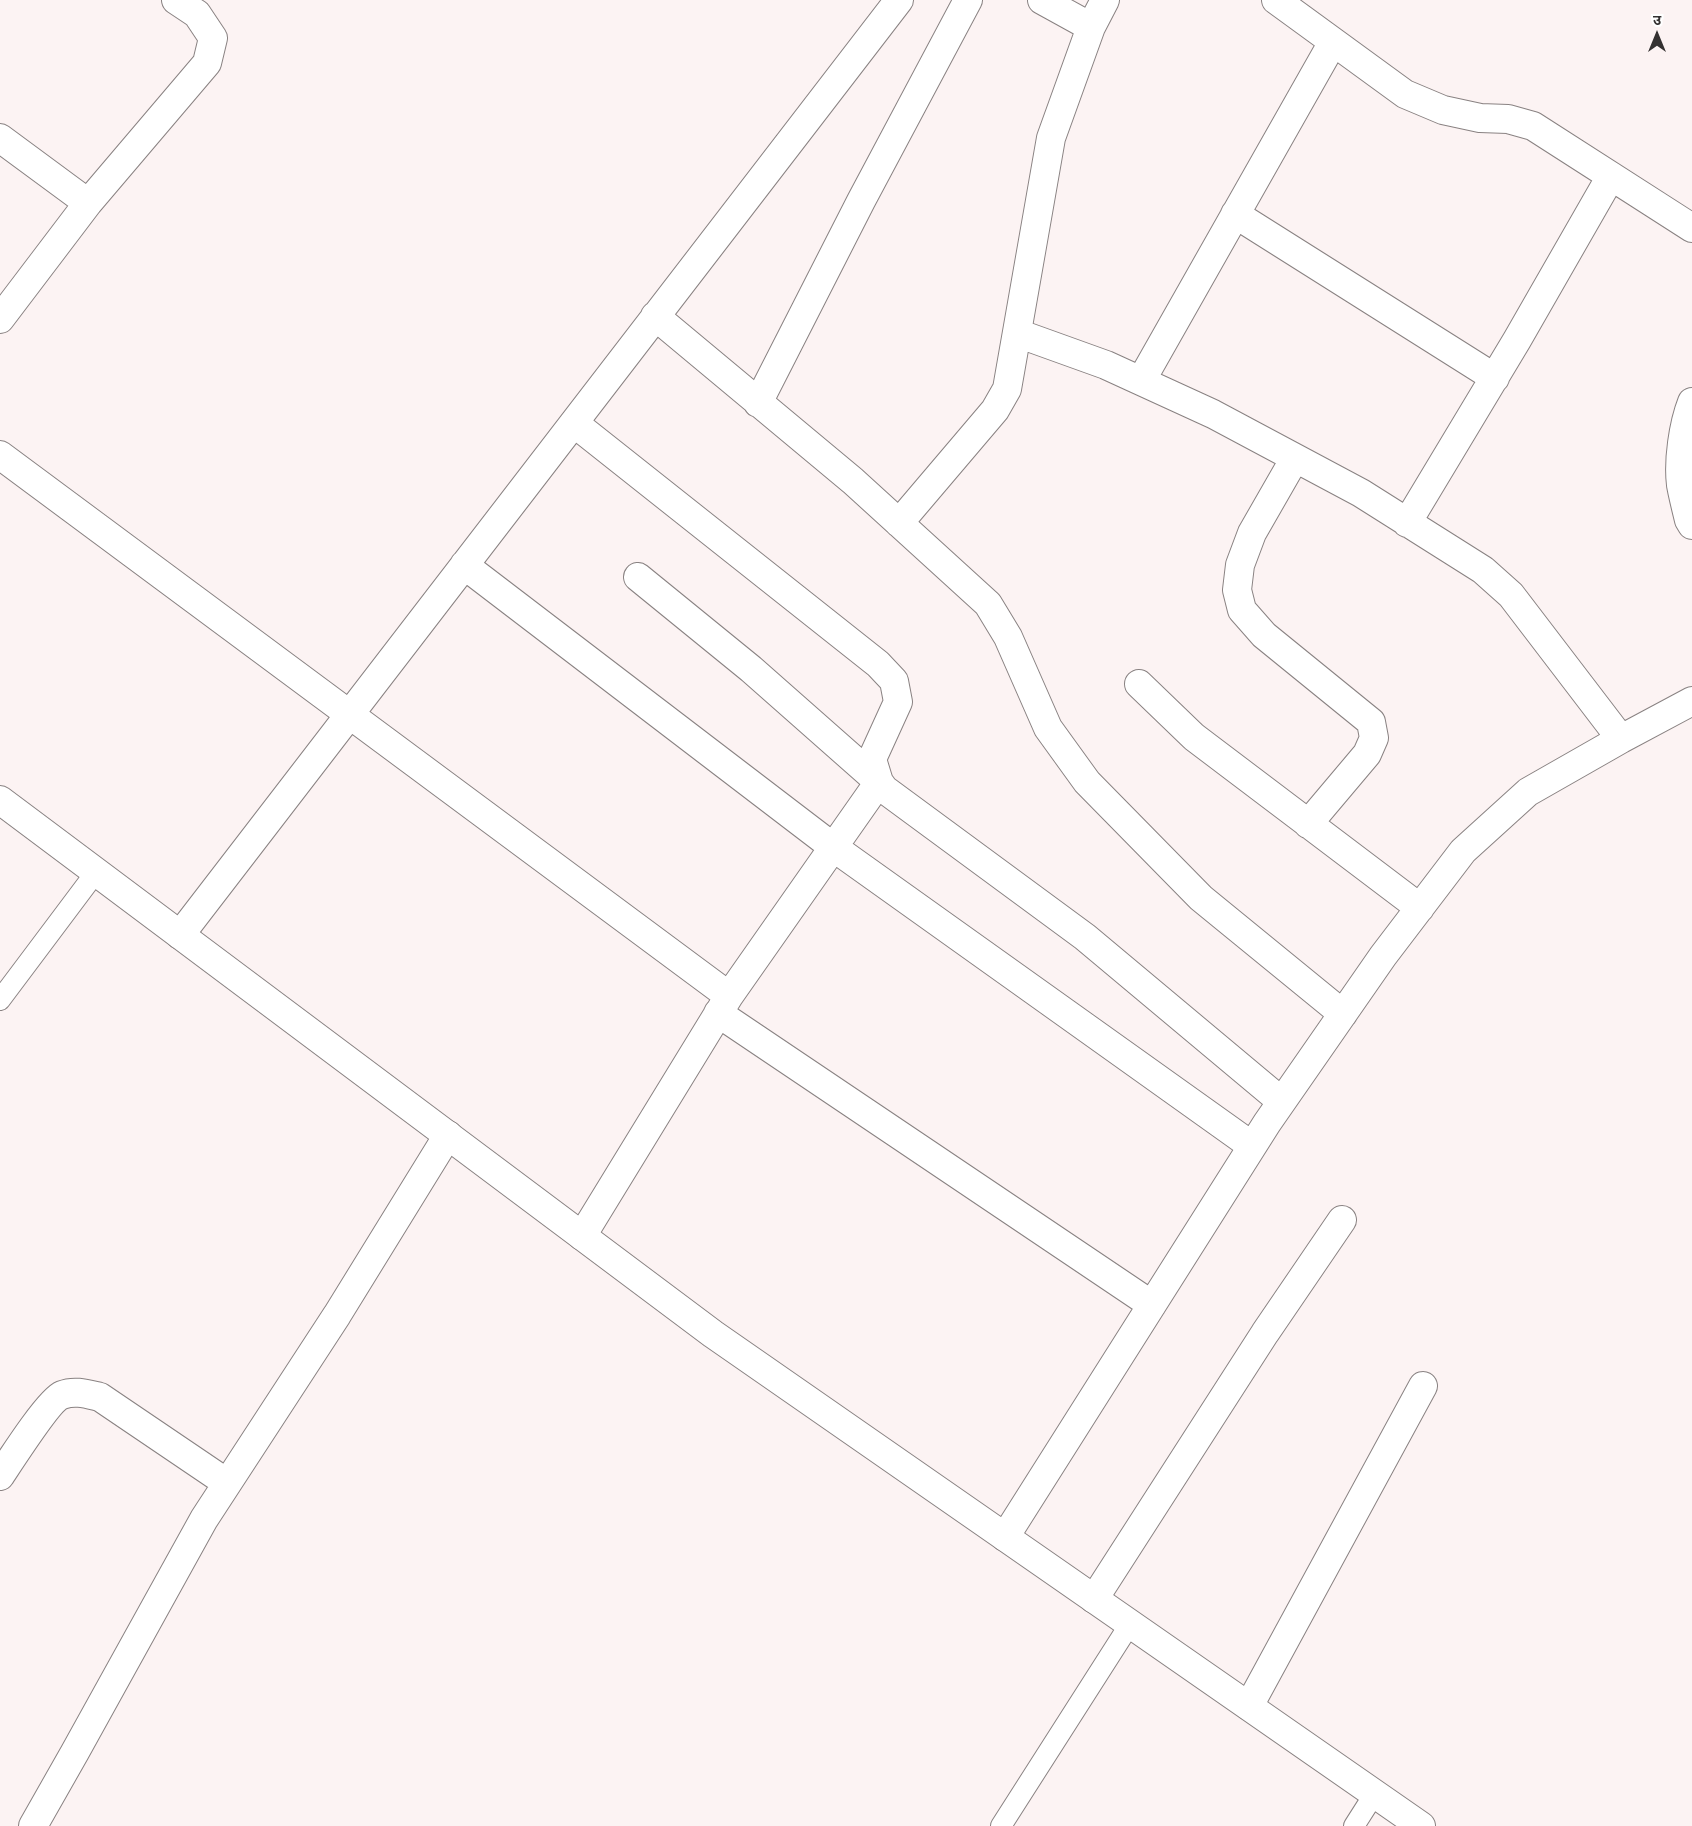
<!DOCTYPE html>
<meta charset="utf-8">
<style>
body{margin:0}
#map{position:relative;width:1692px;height:1826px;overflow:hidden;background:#fcf3f3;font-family:"Titillium Web","Noto Sans Devanagari",sans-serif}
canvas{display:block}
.north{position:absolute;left:1632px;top:10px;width:50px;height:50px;-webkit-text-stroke:4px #fff;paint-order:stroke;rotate:0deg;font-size:14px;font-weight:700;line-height:20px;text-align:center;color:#343131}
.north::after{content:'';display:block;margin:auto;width:18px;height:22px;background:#343131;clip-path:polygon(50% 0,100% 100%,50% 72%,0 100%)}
</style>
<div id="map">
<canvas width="1692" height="1826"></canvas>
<div class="north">उ</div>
</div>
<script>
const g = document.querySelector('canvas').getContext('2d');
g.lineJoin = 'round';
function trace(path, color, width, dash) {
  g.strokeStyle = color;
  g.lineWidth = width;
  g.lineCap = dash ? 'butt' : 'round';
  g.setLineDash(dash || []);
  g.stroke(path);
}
const lane = new Path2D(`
 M0 1000 96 872
 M1001 1826 1130 1624
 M1354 1826 1375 1793`);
const street = new Path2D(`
 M1042 0 1091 27
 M1276 0 1405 94 1443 110 1480 118 1508 119 1533 126 1692 228
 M0 138 88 203 0 319
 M88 203 207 63 213 38 197 14 176 0
 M1235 214 1495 378
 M655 316 853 481 988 604 1008 637 1048 728 1087 782 1201 898 1343 1014
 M1017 333 1106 365 1213 414 1361 493 1483 570 1511 595 1621 739
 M1141 381 1333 42
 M1692 402C1683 425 1678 461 1681 485 1683 496 1686 508 1689 520L1692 525
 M758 403 861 201 968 0
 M574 423 878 664 894 681 898 702 872 759 879 782 884 789 1085 937 1281 1101
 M0 455 729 996
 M1295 458 1252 533 1240 565 1237 590 1242 610 1264 635 1371 722 1374 738 1367 754 1308 824
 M899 523 995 410 1007 389 1051 138 1091 27 1105 0
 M1407 523 1517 340 1611 176
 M464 565 833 847 1252 1146
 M1139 684 1194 737 1420 908
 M180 935 899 0
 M718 1013 1152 1305
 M582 1236 729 996 879 782 751 669 638 577
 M0 1476C10 1461 49 1400 62 1395 75 1390 87 1394 100 1397L227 1483
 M1005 1537 1267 1123 1383 956 1463 851 1528 792 1621 739 1692 701
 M1094 1599 1265 1333 1342 1220
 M1249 1706 1423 1386
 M33 1826 75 1752 204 1519 337 1315 448 1135`);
const secondary = new Path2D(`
 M0 800 713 1334 1421 1826`);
trace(lane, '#898282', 22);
trace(street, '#898282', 30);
trace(secondary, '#898282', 30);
trace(lane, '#fff', 20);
trace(street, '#fff', 28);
trace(secondary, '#fff', 28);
</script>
